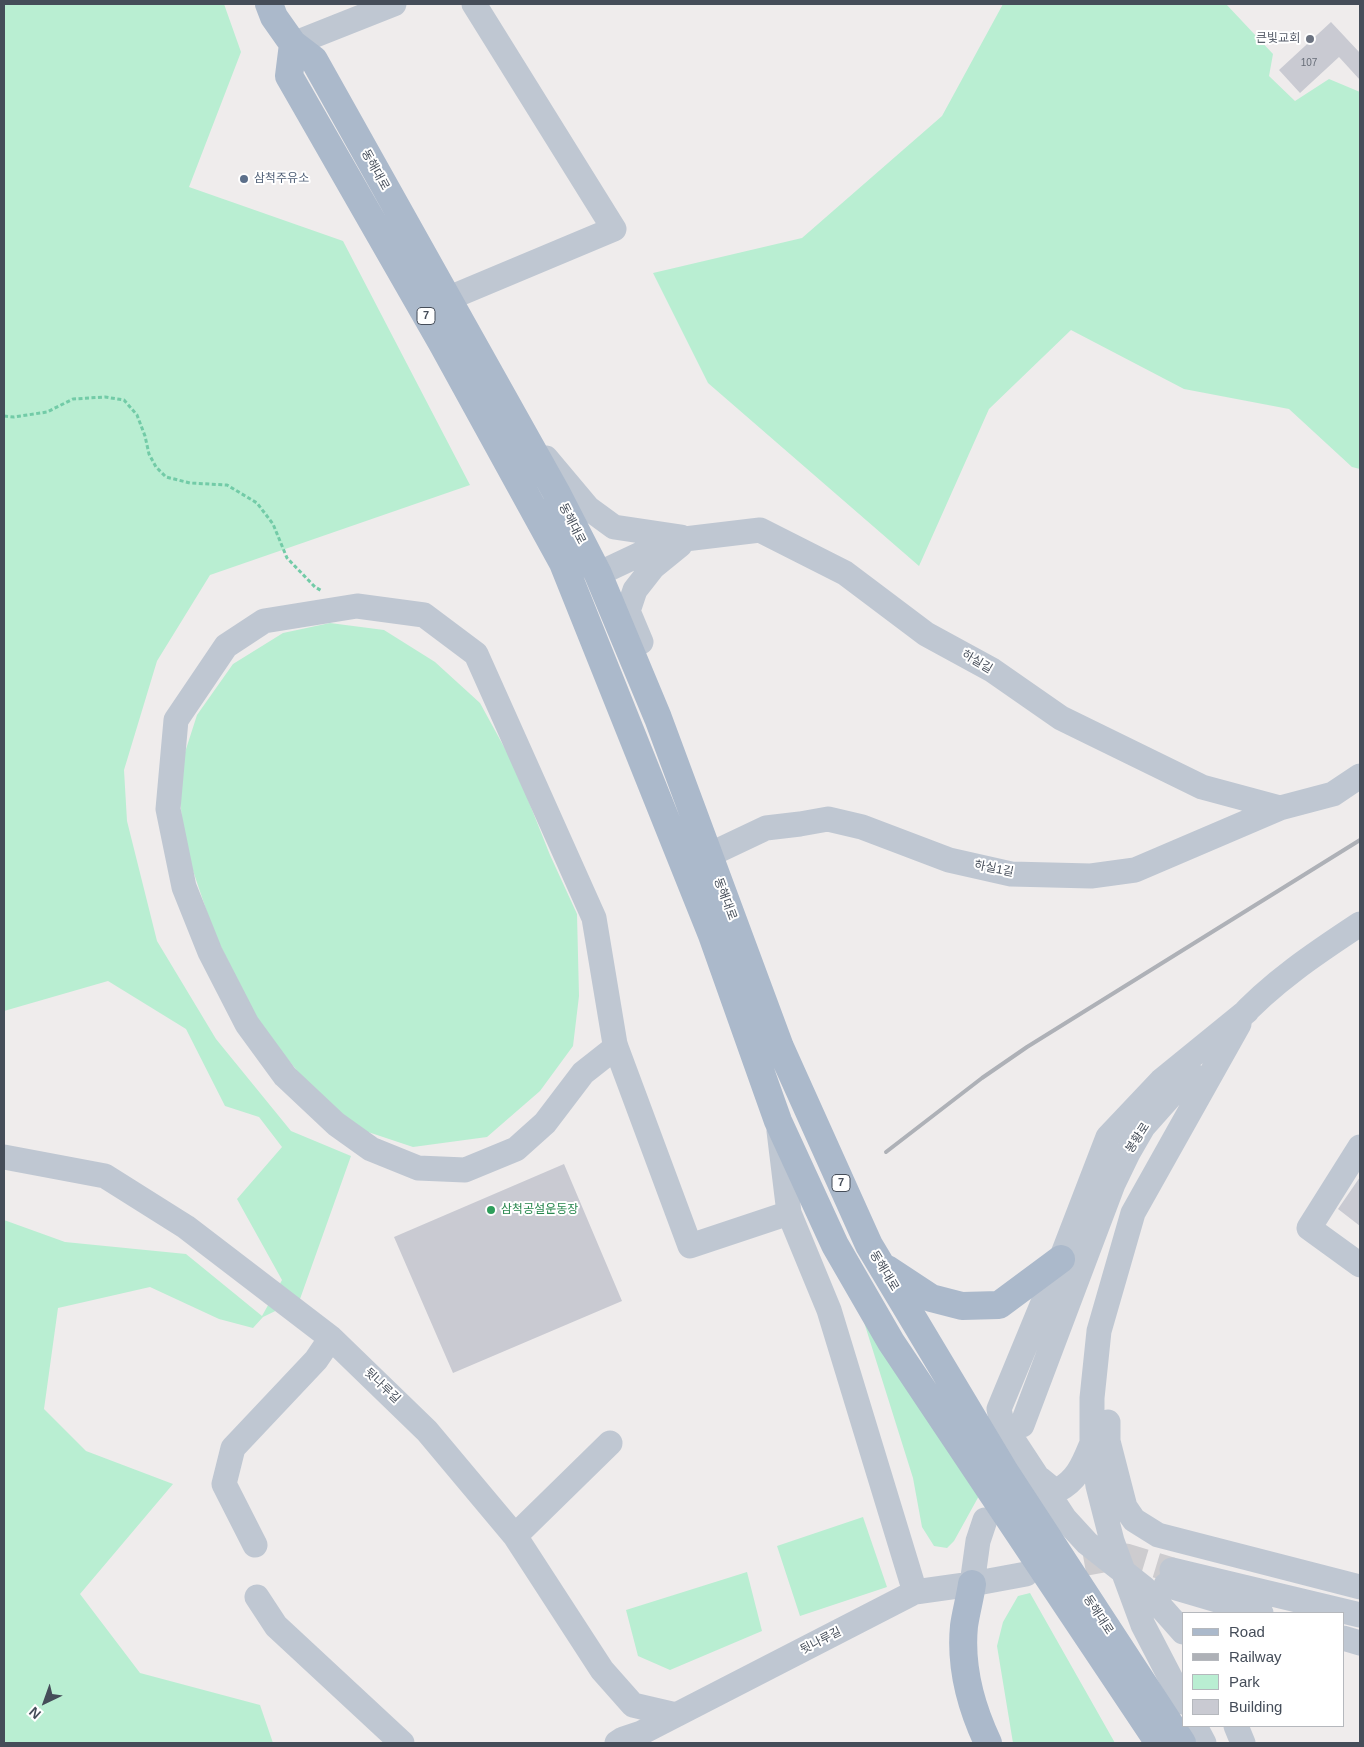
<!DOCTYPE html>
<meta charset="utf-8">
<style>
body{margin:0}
#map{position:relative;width:1364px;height:1747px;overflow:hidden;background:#efecec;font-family:Arial,sans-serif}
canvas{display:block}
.frame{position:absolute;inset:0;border:5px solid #454d59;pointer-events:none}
.legend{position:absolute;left:1182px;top:1612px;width:162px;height:115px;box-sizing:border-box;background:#fff;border:1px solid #b5b8bd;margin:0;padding:6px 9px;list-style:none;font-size:15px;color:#454d59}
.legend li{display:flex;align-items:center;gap:10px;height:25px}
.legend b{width:25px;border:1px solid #b5b8bd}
.north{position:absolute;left:20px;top:1677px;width:50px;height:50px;-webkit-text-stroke:4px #fff;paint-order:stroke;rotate:222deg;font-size:14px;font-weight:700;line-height:20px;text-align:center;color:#454d59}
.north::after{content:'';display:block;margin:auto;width:18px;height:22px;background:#454d59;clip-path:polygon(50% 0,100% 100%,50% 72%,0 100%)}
</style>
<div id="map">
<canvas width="1364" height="1747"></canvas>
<div class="frame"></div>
<ul class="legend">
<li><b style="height:6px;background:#abb9cb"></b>Road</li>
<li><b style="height:6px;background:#aeb1b7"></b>Railway</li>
<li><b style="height:14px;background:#b9eed2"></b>Park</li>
<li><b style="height:14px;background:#c9cad2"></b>Building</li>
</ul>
<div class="north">N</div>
</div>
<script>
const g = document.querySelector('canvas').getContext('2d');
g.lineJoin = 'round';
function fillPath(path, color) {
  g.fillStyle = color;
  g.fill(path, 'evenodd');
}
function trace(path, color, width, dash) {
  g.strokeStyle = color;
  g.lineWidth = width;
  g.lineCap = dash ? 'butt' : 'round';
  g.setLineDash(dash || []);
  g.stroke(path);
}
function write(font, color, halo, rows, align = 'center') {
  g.font = font + ' Arial,"Noto Sans KR",sans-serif';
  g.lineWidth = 4;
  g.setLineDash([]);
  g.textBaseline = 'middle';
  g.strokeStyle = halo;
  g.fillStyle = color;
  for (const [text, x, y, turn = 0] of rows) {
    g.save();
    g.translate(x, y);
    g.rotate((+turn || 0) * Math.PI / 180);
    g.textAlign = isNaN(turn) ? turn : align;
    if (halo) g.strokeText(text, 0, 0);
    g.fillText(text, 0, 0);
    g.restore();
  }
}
fillPath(new Path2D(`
 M4 4H224L241 52 189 187 343 241 470 485 210 575 157 661 124 770 127 821 157 941 216 1039 291 1131 351 1156 300 1299 263 1317 253 1328 219 1319 150 1287 58 1308 44 1409 86 1451 173 1484 80 1594 140 1673 260 1705 273 1743H4V1220L65 1242 186 1254 262 1316 282 1280 237 1199 282 1147 259 1117 225 1106 186 1029 108 981 4 1011Z
 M1003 4H1226L1273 54 1269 76 1295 101 1329 79 1360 92V469L1352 467 1289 409 1184 389 1071 330 989 409 919 566 708 383 653 273 802 238 942 116Z
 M330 623 384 630 435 662 480 703 515 767 550 855 577 914 579 996 573 1046 540 1091 487 1137 413 1147 347 1125 315 1093 261 1026 214 933 184 844 178 774 197 715 233 664 283 633Z
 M858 1303 980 1494 954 1541 947 1548 934 1546 922 1527 913 1478Z
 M863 1517 887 1587 800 1616 777 1546Z
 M747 1572 762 1631 670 1670 638 1656 626 1610Z
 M1030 1593 1115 1743H1013L997 1646 1003 1622 1018 1596Z`), '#b9eed2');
fillPath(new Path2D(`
 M1331 22 1360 53V80L1339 57 1300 93 1279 70Z
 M564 1164 622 1301 453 1373 394 1237Z
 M1360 1177V1226L1338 1209Z`), '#c9cad2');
trace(new Path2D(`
 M1048 1570 1126 1556 1172 1570`), '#cdcccf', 25, [25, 12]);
trace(new Path2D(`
 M4 416 14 417 47 412 73 399 105 397 124 400 137 415 145 436 149 454 156 467 166 477 190 483 227 485 257 503 273 524 287 558 315 587 322 591`), '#72cba7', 3, [4, 2.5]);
trace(new Path2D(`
 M293 44 394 4
 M447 299 614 229 474 4
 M546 458 588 508 614 527 681 537
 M598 574 668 541 760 530 845 573 926 634 992 670 1061 718 1202 787 1280 808 1333 794 1360 776
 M641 642 628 611 635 590 653 567 680 545
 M709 855 766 828 800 824 828 819 862 827 949 860 1011 874 1091 876 1135 870 1280 808
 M1236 1022C1271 983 1316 953 1360 924
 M616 1047 583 1073 545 1123 516 1149 465 1170 418 1168 371 1149 336 1124 285 1076 247 1024 210 952 184 887 168 809 176 720 226 646 264 621 357 606 424 615 476 654 594 918 615 1044 616 1047 690 1246 789 1213 779 1131
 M1360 1147 1309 1228 1360 1265
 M4 1157 105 1176 186 1227 331 1338 427 1431 515 1536 602 1670 633 1705 676 1715 915 1592 972 1584 1026 1574
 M789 1213 829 1310 915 1592
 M1108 1422V1441L1125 1507 1134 1520 1158 1535 1360 1587
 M1022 1425 1113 1184 1128 1153 1143 1127 1191 1073
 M1040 1479 1051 1488 1058 1490C1078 1480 1084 1462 1092 1443
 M515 1536 610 1443
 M255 1545 224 1484 233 1448 316 1360 331 1338
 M1172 1570 1360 1615
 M972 1584 978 1541 985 1520
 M1166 1585 1261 1613
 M257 1597 276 1626 402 1743
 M1183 1632 1144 1588 1087 1543 1065 1519 1002 1423 999 1409 1061 1259 1108 1137 1161 1081 1247 1011
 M1343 1638 1360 1643
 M1183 1702 1143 1625 1112 1541 1098 1486 1092 1443V1398L1099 1331 1133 1213 1239 1024
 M1195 1726 1204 1743
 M1236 1726 1243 1743
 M617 1743 623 1739 641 1733 676 1715`), '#bfc7d2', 25);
trace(new Path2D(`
 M269 4 274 17 293 44 314 60 556 492 598 574 658 718 780 1047 869 1245 1005 1472 1182 1743
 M293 44 289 76 442 343 563 563 712 935 778 1121 835 1245 891 1342 1159 1743
 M887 1269 931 1298 962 1306 999 1305 1061 1259
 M972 1584C970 1598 966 1612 964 1626 960 1667 971 1707 988 1743`), '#abb9cb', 28);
trace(new Path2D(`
 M886 1152 982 1078 1027 1047 1360 840`), '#aeb1b7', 4);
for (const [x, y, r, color] of [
 [1310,39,5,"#6b7280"],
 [244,179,5,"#5c6f8a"],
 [491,1210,5,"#2e9e5b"]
]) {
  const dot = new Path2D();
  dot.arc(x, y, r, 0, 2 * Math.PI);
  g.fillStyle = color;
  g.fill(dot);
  trace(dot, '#fff', 2);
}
write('10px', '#666c77', null, [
 ["107",1309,63]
]);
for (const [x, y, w] of [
 [426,316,18],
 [841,1183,18]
]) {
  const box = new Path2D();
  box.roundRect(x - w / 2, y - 8.5, w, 17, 4);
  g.fillStyle = '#fff';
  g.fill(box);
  trace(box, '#454d59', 1);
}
write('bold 11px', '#454d59', null, [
 ["7",426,316],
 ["7",841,1183]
]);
write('12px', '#5b616d', '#fff', [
 ["큰빛교회",1300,39]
], 'right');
write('12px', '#454d59', '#fff', [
 ["동해대로",375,170,61],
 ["동해대로",572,524,63],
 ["하실길",977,662,30],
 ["하실1길",994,869,11],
 ["동해대로",725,899,70],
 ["봉황로",1138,1138,-57],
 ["동해대로",884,1271,59],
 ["뒷나루길",382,1386,44],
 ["동해대로",1098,1615,57],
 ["뒷나루길",821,1641,-27]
]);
write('12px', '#4e5e75', '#fff', [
 ["삼척주유소",254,179]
], 'left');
write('12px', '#27864d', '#fff', [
 ["삼척공설운동장",501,1210]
], 'left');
</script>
